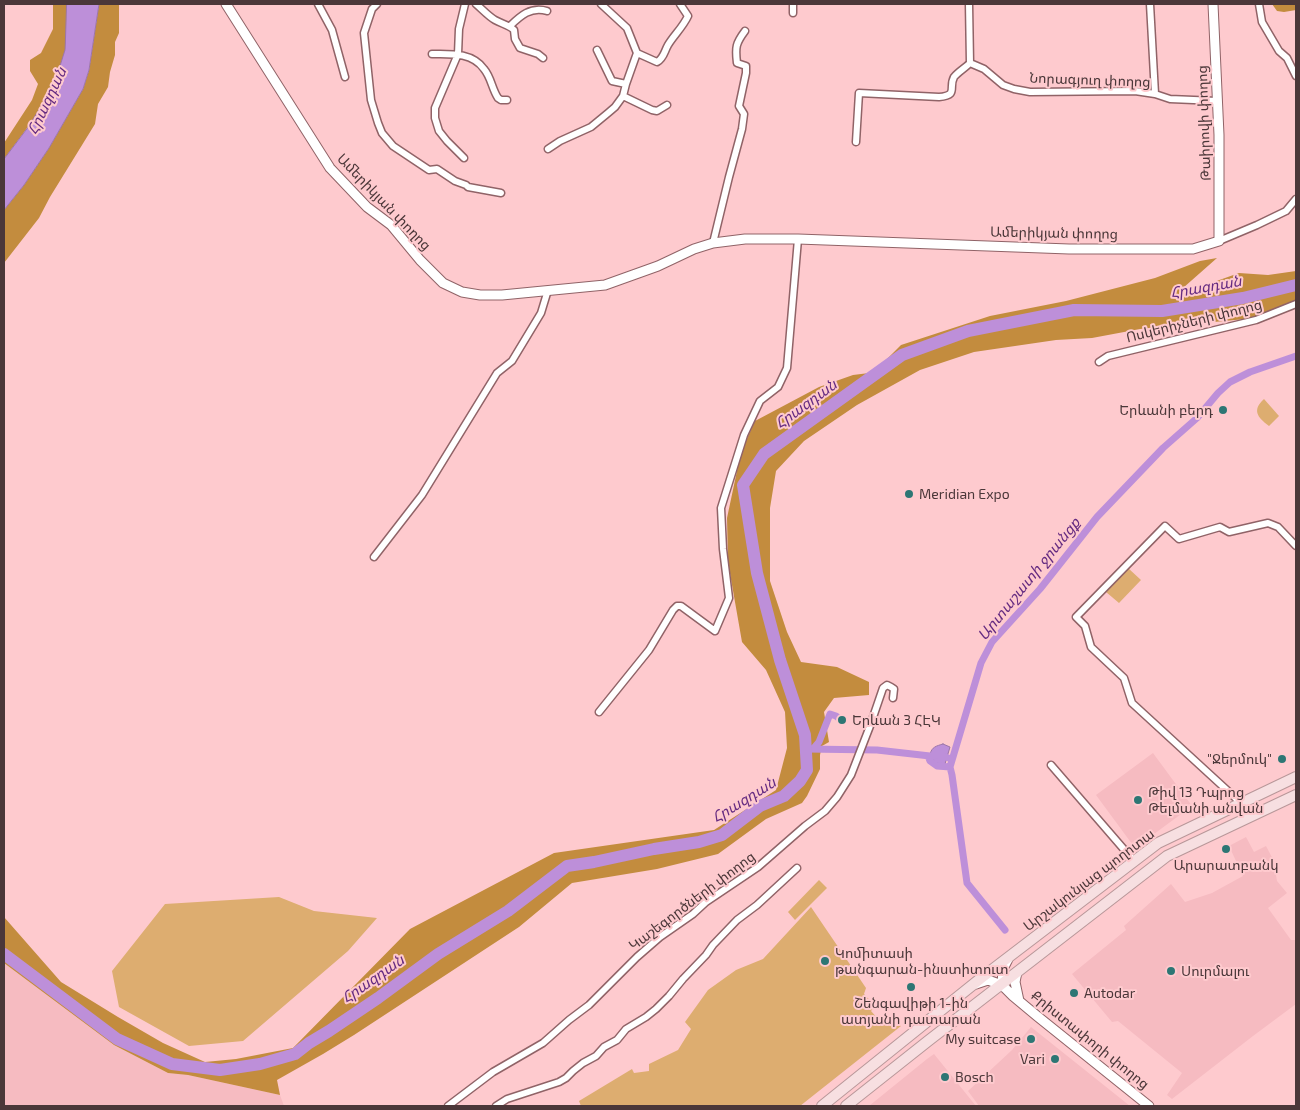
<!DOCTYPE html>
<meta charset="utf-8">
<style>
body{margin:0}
#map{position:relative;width:1300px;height:1110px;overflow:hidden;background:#fecace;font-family:"Exo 2",sans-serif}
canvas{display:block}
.frame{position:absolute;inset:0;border:5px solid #4b3739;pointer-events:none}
</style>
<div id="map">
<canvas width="1300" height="1110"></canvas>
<div class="frame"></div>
</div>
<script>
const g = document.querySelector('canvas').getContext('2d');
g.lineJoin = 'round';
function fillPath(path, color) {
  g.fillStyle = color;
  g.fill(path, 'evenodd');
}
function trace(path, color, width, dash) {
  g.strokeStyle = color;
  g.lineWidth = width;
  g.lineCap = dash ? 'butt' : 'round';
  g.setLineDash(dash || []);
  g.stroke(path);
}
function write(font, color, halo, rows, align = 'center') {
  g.font = font + ' "Exo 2","Noto Sans Armenian",sans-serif';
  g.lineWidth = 4;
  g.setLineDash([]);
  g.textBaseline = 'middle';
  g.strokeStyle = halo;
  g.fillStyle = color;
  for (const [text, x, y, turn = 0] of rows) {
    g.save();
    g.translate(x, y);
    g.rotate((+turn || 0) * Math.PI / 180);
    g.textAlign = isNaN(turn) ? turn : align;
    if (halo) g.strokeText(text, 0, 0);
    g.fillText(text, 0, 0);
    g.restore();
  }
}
fillPath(new Path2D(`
 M1153 753 1192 806 1135 848 1096 795Z
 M1246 837 1254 852 1266 846 1277 867 1275 869 1277 881 1287 893 1268 908 1291 940H1296V1004L1253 1036 1172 1099 1167 1095 1182 1073 1118 1021 1112 1022 1072 974 1126 930 1124 926 1171 884 1185 902 1212 893 1243 876 1229 846Z
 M4 963 114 1045 168 1073 188 1075 280 1095 284 1106H4Z
 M1031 1027 1130 1106H979L968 1091 1012 1050Z
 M934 1054 976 1106H869L927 1059Z`), '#f6bbc1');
fillPath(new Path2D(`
 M1264 399 1279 416 1269 426C1257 417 1252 410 1264 399Z
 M1128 568 1141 580 1119 603 1106 592Z
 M819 880 827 888 795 920 788 912Z
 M279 897 314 911 377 918 348 951 243 1041 189 1046 119 1007 112 971 165 904Z
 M811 907 866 988 864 994 875 1006 871 1011 879 1020 885 1016 901 1026 800 1106H581L579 1101 632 1069 634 1073 649 1071V1064L678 1050 691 1029 685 1022 708 990 736 970 763 959Z`), '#ddad70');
fillPath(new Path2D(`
 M53 4H67C66 19 68 36 65 51 56 92 29 126 4 159V143L32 100 38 84 30 71V60L41 53 53 29Z
 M99 4H119V33L115 42V55L110 72 108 87 98 104 95 124 50 197 39 218 4 263V210L24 185 49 148 83 89 89 70Z
 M1272 4H1296V10L1284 12 1277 11Z
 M1217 258 1183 288V293L1239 273 1268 275 1296 271V302L1256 318 1140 329 1092 338 1056 340 974 352 920 370 857 405 804 441 776 471 770 508V581L787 632 801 662 837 667 869 682V695L834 698 824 712 829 742 822 746 820 755V769L807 796 802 803 766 819 718 854 657 869 572 883 519 927 354 1035 323 1054 277 1080 280 1095 188 1075 168 1073 114 1045 4 963V917L61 982 118 1017 163 1043 205 1062 236 1059 293 1048 410 929 554 853 714 830 776 790 787 748 785 712 766 670 742 642 728 562 727 518 741 452 755 421 819 387 853 375 869 373 884 362 901 345 990 316 1066 301 1155 278 1200 261Z`), '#c38c3e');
const water = new Path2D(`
 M67 4H99L89 70 83 89 49 148 24 185 4 210V159L29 126 54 85 65 50Z
 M943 744 950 747 945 764C937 765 932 761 930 754 932 747 936 746 943 744Z`);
fillPath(water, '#bd8fd9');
trace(water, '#9b75a9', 1);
trace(new Path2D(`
 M806 749 877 750 930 756 938 755 952 759
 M813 749 819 742 830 714 836 716 841 720
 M928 756 930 761 937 766 950 767
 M1005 930 967 883 952 775 950 767 981 663 992 642 1040 589 1097 517 1163 448 1197 418 1218 393 1230 382 1250 372 1296 356`), '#bd8fd9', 7);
trace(new Path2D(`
 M4 954 117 1039 172 1064 220 1070 260 1064 295 1054 309 1043 329 1031 378 998 438 954 508 911 567 866 594 862 654 849 699 842 722 835 760 806 784 796 800 781 807 770 805 735 780 660 757 573 743 485 764 454 902 355 968 331 1074 310 1162 311 1243 298 1296 285`), '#bd8fd9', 12);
const street = new Path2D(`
 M318 4 332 30 345 77
 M377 4 372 9 364 33 371 100 378 123 382 133 393 146 429 170 437 169 455 181 466 185 468 187 501 193
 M476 4C482 9 488 16 495 20 502 24 509 25 514 30L515 39 520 48 538 54 543 58
 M793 4V13
 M969 4 970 63
 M1150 4 1155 94
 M1259 4 1262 22 1279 51 1287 58 1296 76
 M510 26C520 16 531 6 547 11
 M597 50 612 81 626 84
 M637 53 657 62C664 58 664 52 668 45 674 35 683 27 688 16L680 4
 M432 54C450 54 472 52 484 69 491 77 492 89 498 98L501 100H507
 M970 63 984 69 1003 85 1014 89 1030 92 1135 91 1155 94 1170 99 1217 101
 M623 96 652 110 657 111 667 105
 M856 142 859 93 939 97C959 95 948 88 954 77 958 72 965 68 970 63
 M548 149 560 141 591 127 608 113 615 107 623 96 626 84 637 53 627 28 601 4
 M464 158 447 141 439 131 435 118V108L458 54 459 29 465 4
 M1219 241 1257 225 1286 211 1296 199
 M713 243 729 177 742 129 744 114 739 106 746 73V66L737 63C735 47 736 43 745 31
 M1099 362 1108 356 1256 320 1296 304
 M374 557 422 495 497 373 512 361 541 313 548 290
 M599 712 649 650 673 610 677 606H681L715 631 729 598 723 549 721 508 744 435 760 401 778 387 787 368 798 239
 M1051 765 1134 861
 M1241 803 1132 703 1124 678 1091 647 1085 626 1076 617 1165 526 1179 539 1220 527 1229 532 1268 523 1278 527 1296 546
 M448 1106 493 1072 543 1043 569 1020 589 1005 637 957 660 937 693 914 706 902 758 867 805 826 825 811 837 797 851 775 870 726 883 688 887 685 891 687 894 689 893 698
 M496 1106 507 1099 559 1082 566 1078 573 1071 583 1063 596 1056 604 1047 617 1040 626 1029 646 1017 656 1009 669 996 683 979 706 955 713 945 737 920 757 905 797 868`);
const secondary = new Path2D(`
 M226 4 330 168 367 207 391 225 420 260 443 283 462 292 480 295H502L605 285 658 266 694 249 713 243 745 239H798L1069 249H1193L1219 241V135L1213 4
 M1017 972 1015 982 1019 1001
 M976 984 988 980 1002 985 1013 996 1037 1016 1149 1106
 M1002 985 1003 969 1008 959`);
const primary = new Path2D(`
 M822 1106 980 979 1158 843 1296 777
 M846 1106 928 1041 1167 856 1296 795`);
trace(street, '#906367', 9);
trace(secondary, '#906367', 11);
trace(primary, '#b89799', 12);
trace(street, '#fff', 6);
trace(secondary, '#fff', 9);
trace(primary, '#f7dfe1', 10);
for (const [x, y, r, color] of [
 [1223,410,5,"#2d7674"],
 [909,494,5,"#2d7674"],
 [842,720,5,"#2d7674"],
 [1282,759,5,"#2d7674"],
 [1138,800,5,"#2d7674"],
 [1226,849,5,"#2d7674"],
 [825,961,5,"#2d7674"],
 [1171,971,5,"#2d7674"],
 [911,987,5,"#2d7674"],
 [1074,993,5,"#2d7674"],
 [1031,1039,5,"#2d7674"],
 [1055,1059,5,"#2d7674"],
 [945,1077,5,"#2d7674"]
]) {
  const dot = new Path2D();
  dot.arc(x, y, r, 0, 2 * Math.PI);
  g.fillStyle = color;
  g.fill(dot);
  trace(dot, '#fecace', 2);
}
write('14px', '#4b3739', '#fecace', [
 ["Նորագյուղ փողոց",1090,80,2],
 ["Թաիրովի փողոց",1204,123,-92],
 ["Ամերիկյան փողոց",384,202,46],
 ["Ամերիկյան փողոց",1054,233,1],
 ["Ոսկերիչների փողոց",1194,321,-14],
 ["Արշակունյաց պողոտա",1089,880,-37],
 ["Կաշեգործների փողոց",692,901,-37],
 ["Քրիստափորի փողոց",1090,1040,39]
]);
write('14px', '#4b3739', '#fecace', [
 ["Երևանի բերդ",1213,410,"right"],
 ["Meridian Expo",919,494],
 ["Երևան 3 ՀԷԿ",852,720],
 ["\"Ջերմուկ\"",1272,759,"right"],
 ["Թիվ 13 Դպրոց",1148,792],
 ["Թելմանի անվան",1148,808],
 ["Արարատբանկ",1226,865,"center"],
 ["Կոմիտասի",835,953],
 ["թանգարան-ինստիտուտ",835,969],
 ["Սուրմալու",1181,971],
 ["Autodar",1084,993],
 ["Շենգավիթի 1-ին",911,1003,"center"],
 ["ատյանի դատարան",911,1019,"center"],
 ["My suitcase",1021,1039,"right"],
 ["Vari",1045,1059,"right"],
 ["Bosch",955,1077]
], 'left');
write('italic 15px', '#652b81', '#fecace', [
 ["Հրազդան",47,101,-65],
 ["Հրազդան",1206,287,-10],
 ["Հրազդան",806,404,-36],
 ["Արտաշատի ջրանցք",1029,579,-51],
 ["Հրազդան",744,800,-32],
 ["Հրազդան",373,979,-35]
]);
</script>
